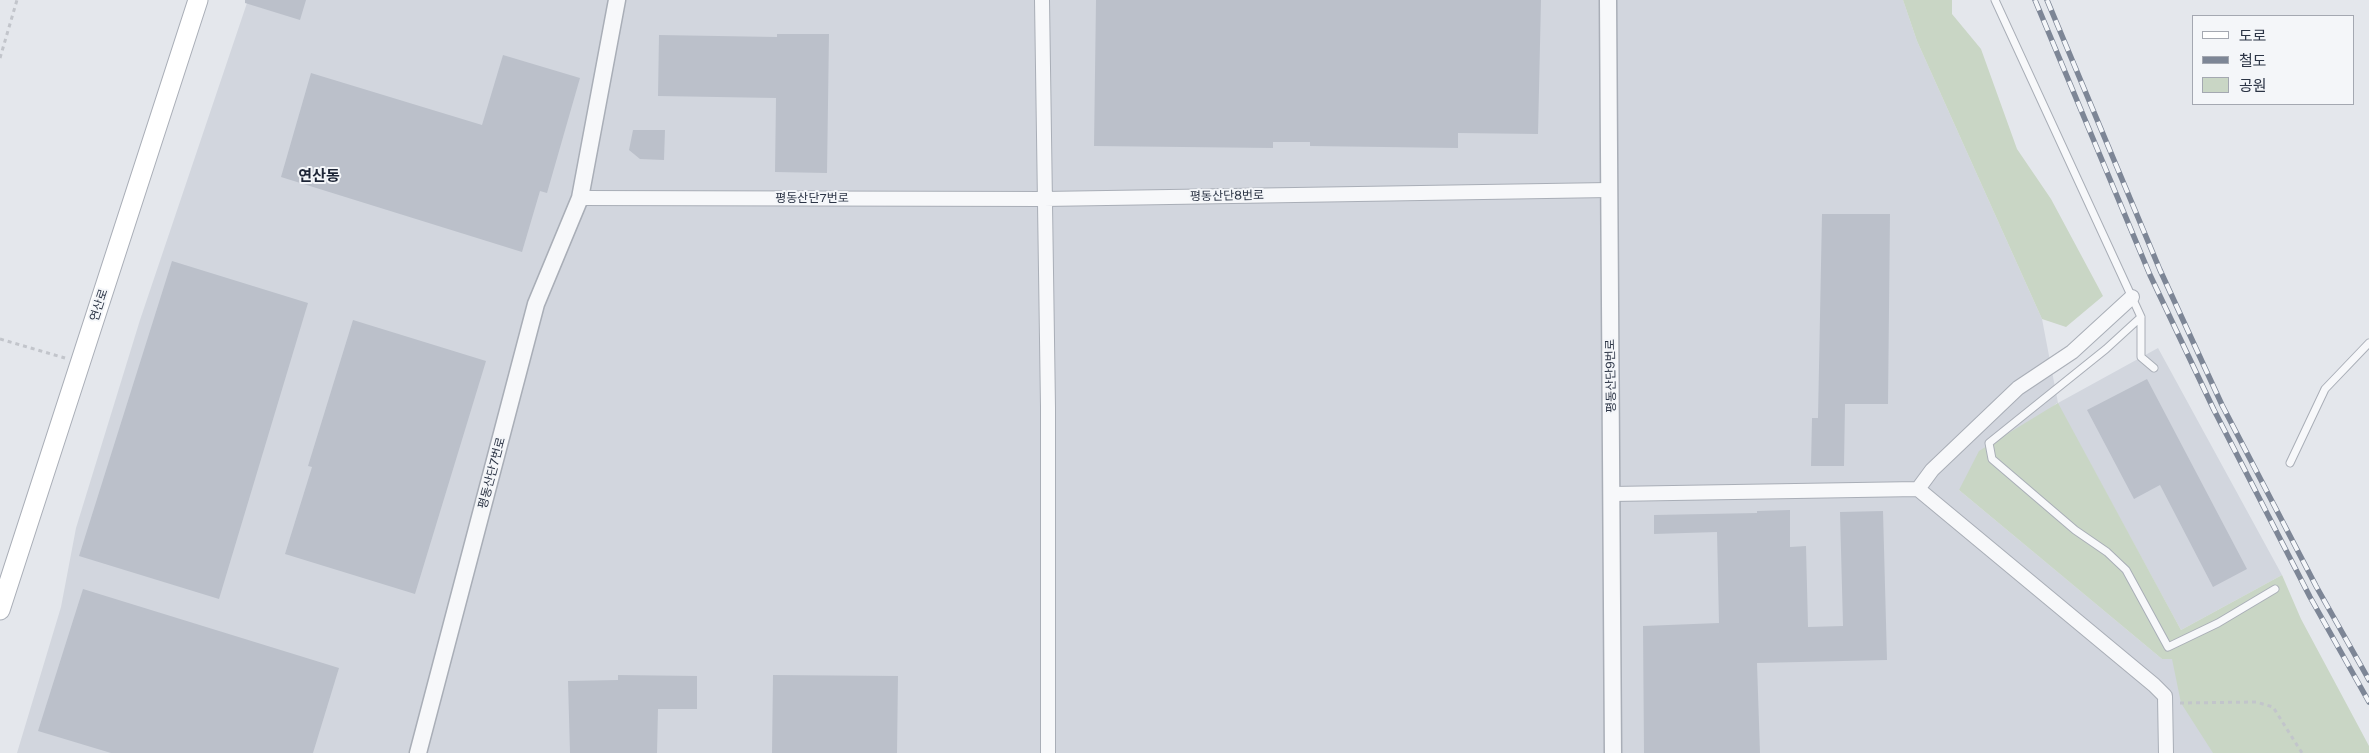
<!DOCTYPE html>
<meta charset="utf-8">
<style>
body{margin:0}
#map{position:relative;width:2369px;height:753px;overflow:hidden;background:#e4e7ec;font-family:"Public Sans","Noto Sans KR",sans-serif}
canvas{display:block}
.legend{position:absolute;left:2192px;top:15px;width:162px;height:90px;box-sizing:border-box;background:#f4f6f9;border:1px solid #a4a8b1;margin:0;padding:6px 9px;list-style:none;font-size:15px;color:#2b3445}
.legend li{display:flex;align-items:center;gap:10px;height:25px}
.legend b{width:25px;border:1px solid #a4a8b1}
</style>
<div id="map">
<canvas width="2369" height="753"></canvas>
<ul class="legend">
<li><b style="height:6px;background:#fff"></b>도로</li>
<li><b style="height:6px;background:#7d8696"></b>철도</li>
<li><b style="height:14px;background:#c9d6c5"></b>공원</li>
</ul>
</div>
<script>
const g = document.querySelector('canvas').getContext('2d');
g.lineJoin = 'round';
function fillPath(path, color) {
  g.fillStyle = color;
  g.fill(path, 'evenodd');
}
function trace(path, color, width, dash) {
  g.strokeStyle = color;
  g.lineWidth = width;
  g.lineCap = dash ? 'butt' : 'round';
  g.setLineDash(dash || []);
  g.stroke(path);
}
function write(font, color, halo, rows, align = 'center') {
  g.font = font + ' "Public Sans","Noto Sans KR",sans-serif';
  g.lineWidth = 4;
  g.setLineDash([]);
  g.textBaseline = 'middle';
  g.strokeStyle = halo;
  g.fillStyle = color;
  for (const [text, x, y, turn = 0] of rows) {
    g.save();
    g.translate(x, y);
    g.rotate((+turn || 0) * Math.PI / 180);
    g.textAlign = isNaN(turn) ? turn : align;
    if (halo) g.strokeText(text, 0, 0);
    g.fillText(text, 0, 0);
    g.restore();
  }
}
fillPath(new Path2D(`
 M248 0H1903L1917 41 2042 319 2058 403 2158 348 2282 575 2181 630 2057 403 1959 490 2162 659H2172L2264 753H17L61 607 76 528 140 320Z`), '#d2d6de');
fillPath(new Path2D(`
 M1903 0H1952V14L1981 49 2017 149 2051 199 2103 296 2066 327 2042 319 1917 41Z
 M2058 403 2181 630 2282 575 2301 619 2369 746V753H2213L2181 703 2172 659H2162L1959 490 1979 451Z`), '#c9d6c5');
fillPath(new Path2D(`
 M245 0H306L300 20 245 3Z
 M1096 0H1541L1538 134 1458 133V148L1310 146V142H1273V148L1094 146Z
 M777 34H829L827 173 775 172 776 98 658 96 659 35 777 37Z
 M503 55 580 78 547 193 540 191 522 252 281 177 311 73 482 125Z
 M633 130H665L664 160 640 159 629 150Z
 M1822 214H1890L1888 404H1845L1844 466H1811L1812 418H1818Z
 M172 261 308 303 219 599 79 556Z
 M353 320 486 361 415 594 285 554 312 467 308 466Z
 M2147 379 2247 569 2213 587 2160 485 2134 499 2087 410Z
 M1790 510V547L1806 546 1808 627 1843 626 1840 512 1883 511 1887 660 1757 663 1760 753H1644L1643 626 1719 623 1717 532 1654 534V515L1757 513V511Z
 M83 589 339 668 313 753H111L38 731Z
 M618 675 697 676V709H658L657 753H570L568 681 618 680Z
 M773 675 898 676 897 753H772Z`), '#bbc0ca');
const service = new Path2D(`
 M1995 0 2141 317V357L2154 368
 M2141 317 2106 349 1989 443 1992 459 2075 530 2107 552 2126 570 2168 647 2218 623 2275 589
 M2290 463 2325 389 2369 343`);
const minor = new Path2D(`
 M1042 0 1048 407V753
 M580 198 1044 199 1609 190
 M2132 297 2072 352 2018 388 1932 470 1918 489 2154 685 2165 696 2166 753
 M1612 494 1918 489`);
const tertiary = new Path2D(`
 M1608 0 1613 753
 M418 753 536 304 580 198 617 0`);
const secondary = new Path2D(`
 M0 610 198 0`);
trace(service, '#a9aeb7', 9);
trace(minor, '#a9aeb7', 16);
trace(tertiary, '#a9aeb7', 19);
trace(secondary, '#a9aeb7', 21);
trace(new Path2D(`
 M0 58 17 0
 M0 339 65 358
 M2180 703 2256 702 2273 707 2302 753`), '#c2c5cb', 3, [4, 4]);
trace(service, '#f7f8fa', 7);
trace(minor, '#f7f8fa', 14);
trace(tertiary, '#f7f8fa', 16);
trace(secondary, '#fff', 19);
const rail = new Path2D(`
 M2035 0 2150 275 2214 410 2310 597 2369 702
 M2047 0 2160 270 2222 405 2316 586 2369 680`);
trace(rail, '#7d8696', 5.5);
trace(rail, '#f4f6f9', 4, [11]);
write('12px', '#2b3445', '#f4f6f9', [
 ["평동산단8번로",1227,196,-1],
 ["평동산단7번로",812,198],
 ["연산로",99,305,-72],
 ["평동산단9번로",1611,376,-91],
 ["평동산단7번로",492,473,-75]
]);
write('bold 15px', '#1d2536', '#f4f6f9', [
 ["연산동",319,176]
]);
</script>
